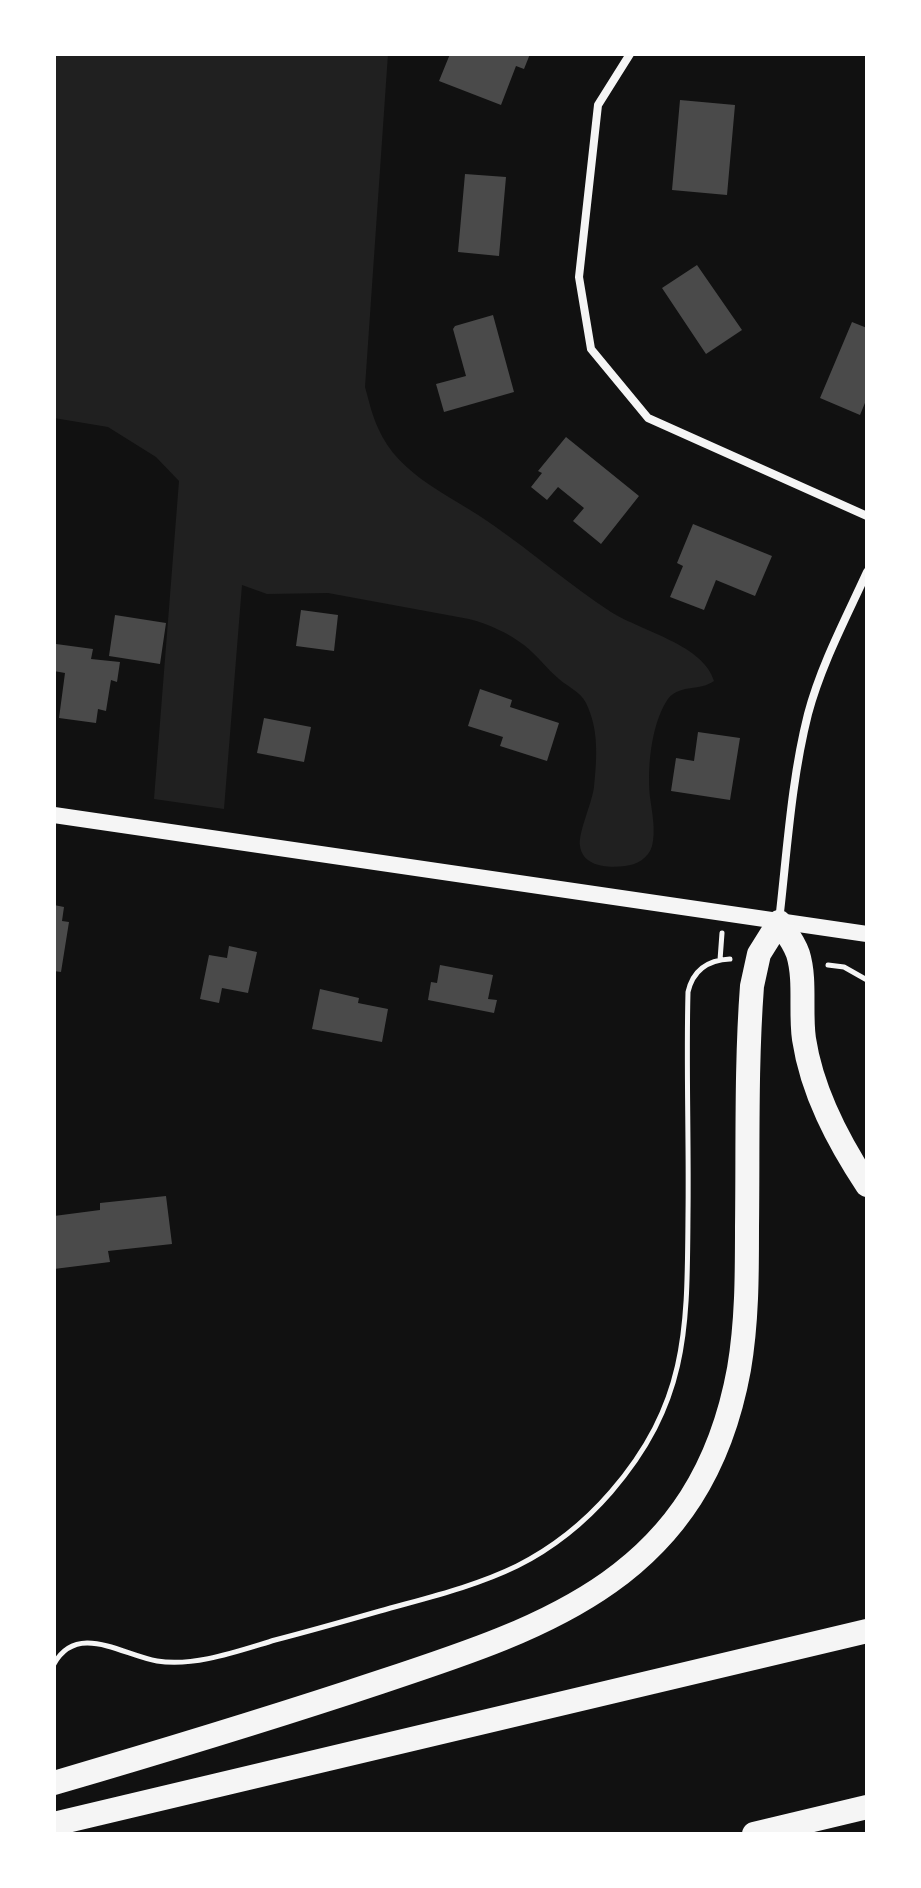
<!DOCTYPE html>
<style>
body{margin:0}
#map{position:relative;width:921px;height:1888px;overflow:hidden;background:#111;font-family:Arial,sans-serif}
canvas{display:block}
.frame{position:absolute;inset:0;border:56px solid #fff;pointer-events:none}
</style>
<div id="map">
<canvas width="921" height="1888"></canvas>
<div class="frame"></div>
</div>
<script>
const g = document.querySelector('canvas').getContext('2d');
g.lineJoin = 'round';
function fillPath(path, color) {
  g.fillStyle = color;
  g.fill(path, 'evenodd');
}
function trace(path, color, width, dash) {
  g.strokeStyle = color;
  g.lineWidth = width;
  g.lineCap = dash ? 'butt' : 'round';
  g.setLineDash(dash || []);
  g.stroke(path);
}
fillPath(new Path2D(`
 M54 54H388L365 387C369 401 372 415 378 428 399 477 453 496 493 525 533 553 570 585 611 612 641 631 704 645 714 681 699 692 677 683 666 702 651 727 647 768 650 797 652 812 656 831 652 846 649 858 636 865 625 866 608 868 583 867 580 846 578 833 592 803 594 787 597 758 599 729 586 703 581 692 568 687 559 679 547 669 537 655 524 645 508 633 489 624 469 619L328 593 267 594 242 585 224 809 154 799 179 481 156 457 108 427 54 418Z`), '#202020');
fillPath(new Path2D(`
 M450 54H530L524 69 516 66 501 105 439 81Z
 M680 100 735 105 727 195 672 190Z
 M465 174 506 177 499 256 458 252Z
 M697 265 742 330 706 354 662 288Z
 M493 315 514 392 444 412 436 384 466 376 453 329 455 326Z
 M852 322 867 328V398L860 415 820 398Z
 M566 437 639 496 601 544 573 521 584 508 558 487 547 500 531 487 542 473 538 471Z
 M693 524 772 556 755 596 716 580 704 610 670 597 683 566 677 563Z
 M301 610 338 615 334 651 296 646Z
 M115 615 166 623 160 664 109 656Z
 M56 644 93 649 91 659 120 662 117 682 111 680 106 711 98 709 96 723 59 718 65 673 54 671Z
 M480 689 512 700 510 707 559 723 547 761 500 746 503 737 468 726Z
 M264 718 311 727 304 762 257 753Z
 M698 732 740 738 730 800 671 791 676 758 694 761Z
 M54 905 64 907 62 921 69 922 61 972 54 971Z
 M229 946 257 952 248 993 222 988 219 1003 200 999 209 955 227 958Z
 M440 965 493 975 488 999 497 1000 494 1013 428 1000 431 982 437 983Z
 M320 989 359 998 358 1003 388 1009 382 1042 312 1029Z
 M166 1196 172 1244 108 1251 110 1262 54 1269V1216L100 1210V1203Z`), '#4a4a4a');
trace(new Path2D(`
 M720 960 722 933
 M828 965 844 967 867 980
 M54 1664C77 1622 122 1655 157 1661 195 1667 238 1651 275 1640 310 1631 345 1621 380 1611 426 1598 474 1587 517 1566 553 1548 585 1522 611 1492 689 1401 687 1328 688 1215 689 1141 686 1066 688 992 693 970 708 960 730 959`), '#f5f5f5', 5);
trace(new Path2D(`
 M630 54 598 105 579 277 591 349 648 418 867 516
 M779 921C787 853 791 781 808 714 821 665 846 618 867 572`), '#f5f5f5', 8);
trace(new Path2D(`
 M54 815 867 934`), '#f5f5f5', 16);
trace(new Path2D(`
 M54 1783C153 1754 252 1724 350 1692 533 1631 699 1588 739 1369 747 1322 747 1275 747 1227 748 1147 746 1066 752 986L759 954 779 922C786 932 794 942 798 954 806 980 800 1012 804 1039 812 1092 838 1141 867 1185
 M54 1824 867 1631
 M754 1834 867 1807`), '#f5f5f5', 24);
</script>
